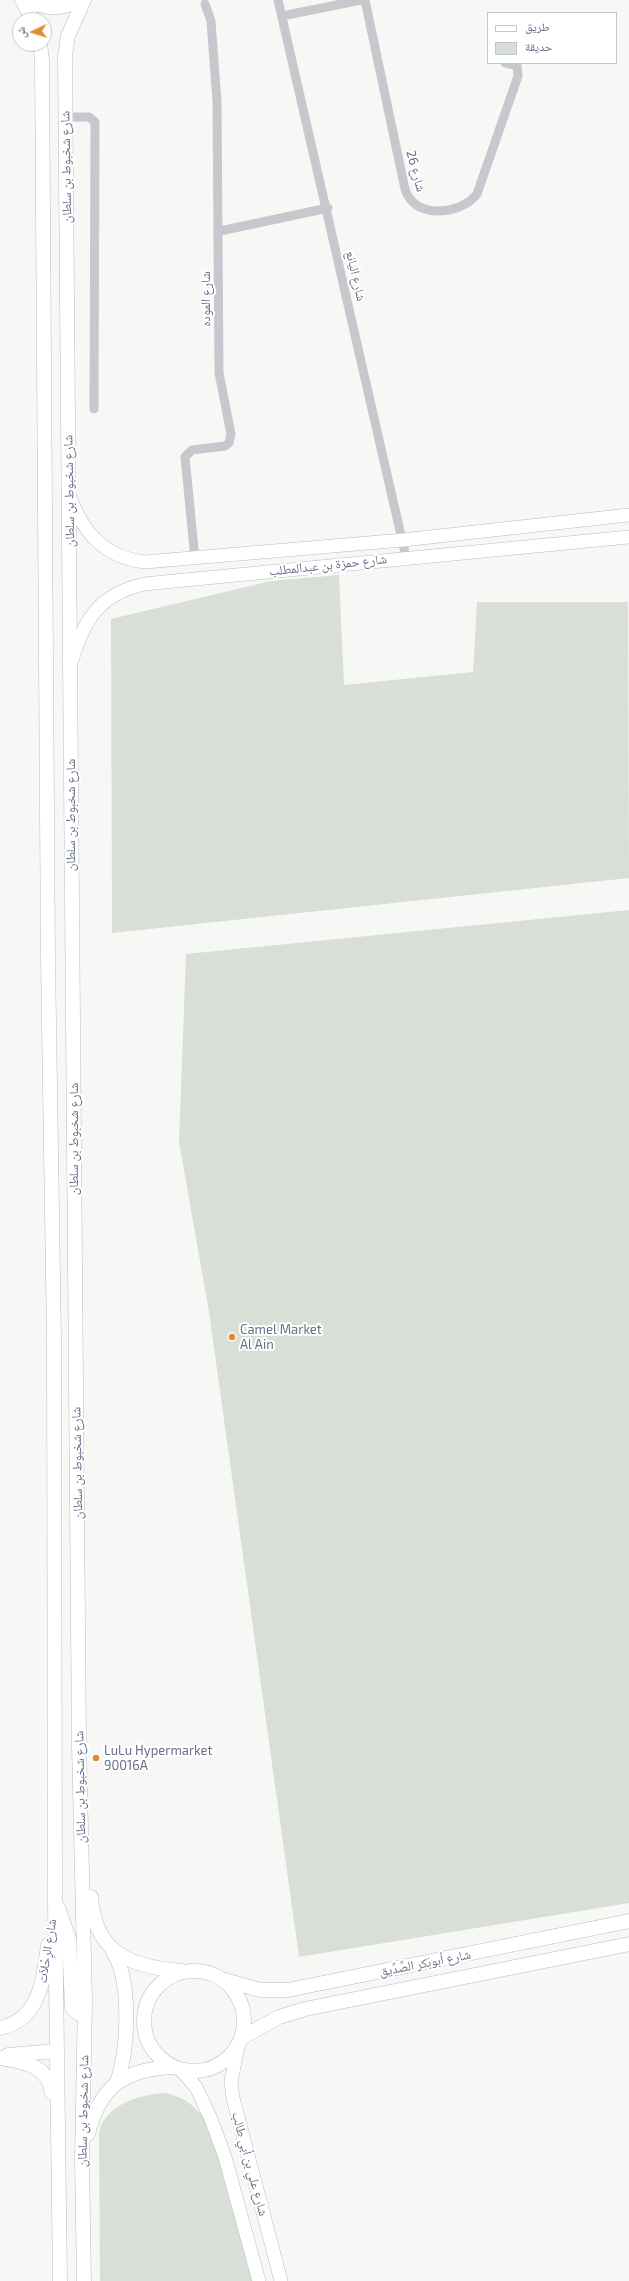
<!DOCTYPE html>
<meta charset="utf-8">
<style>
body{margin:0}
#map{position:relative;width:629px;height:2281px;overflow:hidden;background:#f7f8f5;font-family:"Exo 2","Noto Naskh Arabic",sans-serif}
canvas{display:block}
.legend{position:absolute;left:487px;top:12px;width:130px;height:52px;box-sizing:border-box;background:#fff;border:1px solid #c3c5cf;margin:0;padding:5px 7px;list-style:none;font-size:12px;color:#686f86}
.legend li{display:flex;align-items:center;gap:8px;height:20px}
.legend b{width:20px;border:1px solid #c3c5cf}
.north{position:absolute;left:12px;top:12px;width:40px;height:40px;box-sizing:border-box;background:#fff;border:1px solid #c3c5cf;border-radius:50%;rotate:266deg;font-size:11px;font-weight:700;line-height:16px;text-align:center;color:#686f86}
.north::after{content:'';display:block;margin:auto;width:14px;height:18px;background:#e08c2d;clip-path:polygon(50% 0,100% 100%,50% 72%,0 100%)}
</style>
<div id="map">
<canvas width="629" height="2281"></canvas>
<ul class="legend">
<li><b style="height:5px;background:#fff"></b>طريق</li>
<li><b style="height:11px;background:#d7dfd7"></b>حديقة</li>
</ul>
<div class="north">ش</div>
</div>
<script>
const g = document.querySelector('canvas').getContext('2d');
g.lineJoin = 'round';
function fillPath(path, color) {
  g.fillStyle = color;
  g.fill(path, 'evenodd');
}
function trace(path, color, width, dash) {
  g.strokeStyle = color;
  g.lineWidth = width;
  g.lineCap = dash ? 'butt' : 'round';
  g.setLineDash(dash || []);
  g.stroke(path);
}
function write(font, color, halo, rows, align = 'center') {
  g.font = font + ' "Exo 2","Noto Naskh Arabic",sans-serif';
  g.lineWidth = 4;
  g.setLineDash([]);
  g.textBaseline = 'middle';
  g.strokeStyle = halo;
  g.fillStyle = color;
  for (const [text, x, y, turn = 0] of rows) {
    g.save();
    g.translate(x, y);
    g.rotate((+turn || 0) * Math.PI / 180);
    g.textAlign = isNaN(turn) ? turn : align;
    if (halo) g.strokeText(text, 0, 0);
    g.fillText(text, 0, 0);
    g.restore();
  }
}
fillPath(new Path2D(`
 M339 575 344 685 473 672 477 602H628L629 878 112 933 111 619 271 581Z
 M629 910V1903L299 1957 209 1312 179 1142 186 954Z
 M164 2093C186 2096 202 2111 211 2131L252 2281H100L99 2132C106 2104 139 2095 164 2093Z`), '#d7dfd7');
const secondary = new Path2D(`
 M69 495C83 532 103 557 145 562L403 540 629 515
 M72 660C85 618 99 595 144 584L629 537
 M238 2046 231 2082 233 2098 281 2281
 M180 2069 196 2087 211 2119 225 2157 259 2281`);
const primary = new Path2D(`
 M22 0 33 20
 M28 0C45 9 62 10 79 0
 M84 0 68 36 65 56 79 1745 85 2000 82 2160 84 2281
 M40 44 42 60 48 960 54 1339 55 1901 60 2281
 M91 1897C95 1954 131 1967 182 1971
 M58 1907 69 1939 72 2008 78 2013 85 2008
 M113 1952C132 1981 128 2050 117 2082
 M144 2021a50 50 0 1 1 100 0a50 50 0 1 1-100 0Z
 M221 1979 260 1990H288L629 1921
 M0 2028C40 2020 44 1978 48 1945
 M241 2038 279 2017 305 2009 629 1944
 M8 2055 56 2051
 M0 2058C23 2062 49 2065 52 2093
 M88 2134C100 2086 124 2069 174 2067`);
trace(secondary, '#b8bbc2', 14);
trace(primary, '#b9bbc1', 15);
trace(new Path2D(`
 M278 0 406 557
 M365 0 405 189C414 220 461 215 477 194L518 76 517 66 505 63
 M282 16 361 0
 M65 117H89L95 122 94 409
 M220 231 328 208
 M195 559 185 457 192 450 225 446 229 443 231 434 219 373 217 102 211 21 205 4`), '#c6c8cd', 9);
trace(secondary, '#fff', 13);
trace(primary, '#fff', 14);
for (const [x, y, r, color] of [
 [232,1337,4,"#e08c2d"],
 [96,1758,4,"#e08c2d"]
]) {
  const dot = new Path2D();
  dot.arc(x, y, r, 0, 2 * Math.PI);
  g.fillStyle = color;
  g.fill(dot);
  trace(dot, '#fff', 1.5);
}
write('13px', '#686f86', '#fff', [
 ["شارع شخبوط بن سلطان",66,167,-91],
 ["شارع 26",416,171,75],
 ["شارع اليانع",356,276,77],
 ["شارع الموده",206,299,-90],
 ["شارع شخبوط بن سلطان",69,491,-91],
 ["شارع حمزة بن عبدالمطلب",328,565,-6],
 ["شارع شخبوط بن سلطان",71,815,-90],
 ["شارع شخبوط بن سلطان",74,1139,-90],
 ["شارع شخبوط بن سلطان",77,1463,-91],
 ["شارع شخبوط بن سلطان",80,1787,-91],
 ["شارع الرِحْلاَت",47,1951,-81],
 ["شارع أبوبَكر الصِّدِّيق",425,1963,-11],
 ["شارع شخبوط بن سلطان",83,2111,-89],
 ["شارع علي بن أبي طالب",250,2164,75]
]);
write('13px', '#686f86', '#fff', [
 ["Camel Market",240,1330],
 ["Al Ain",240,1345],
 ["LuLu Hypermarket",104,1751],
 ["90016A",104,1766]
], 'left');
</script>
